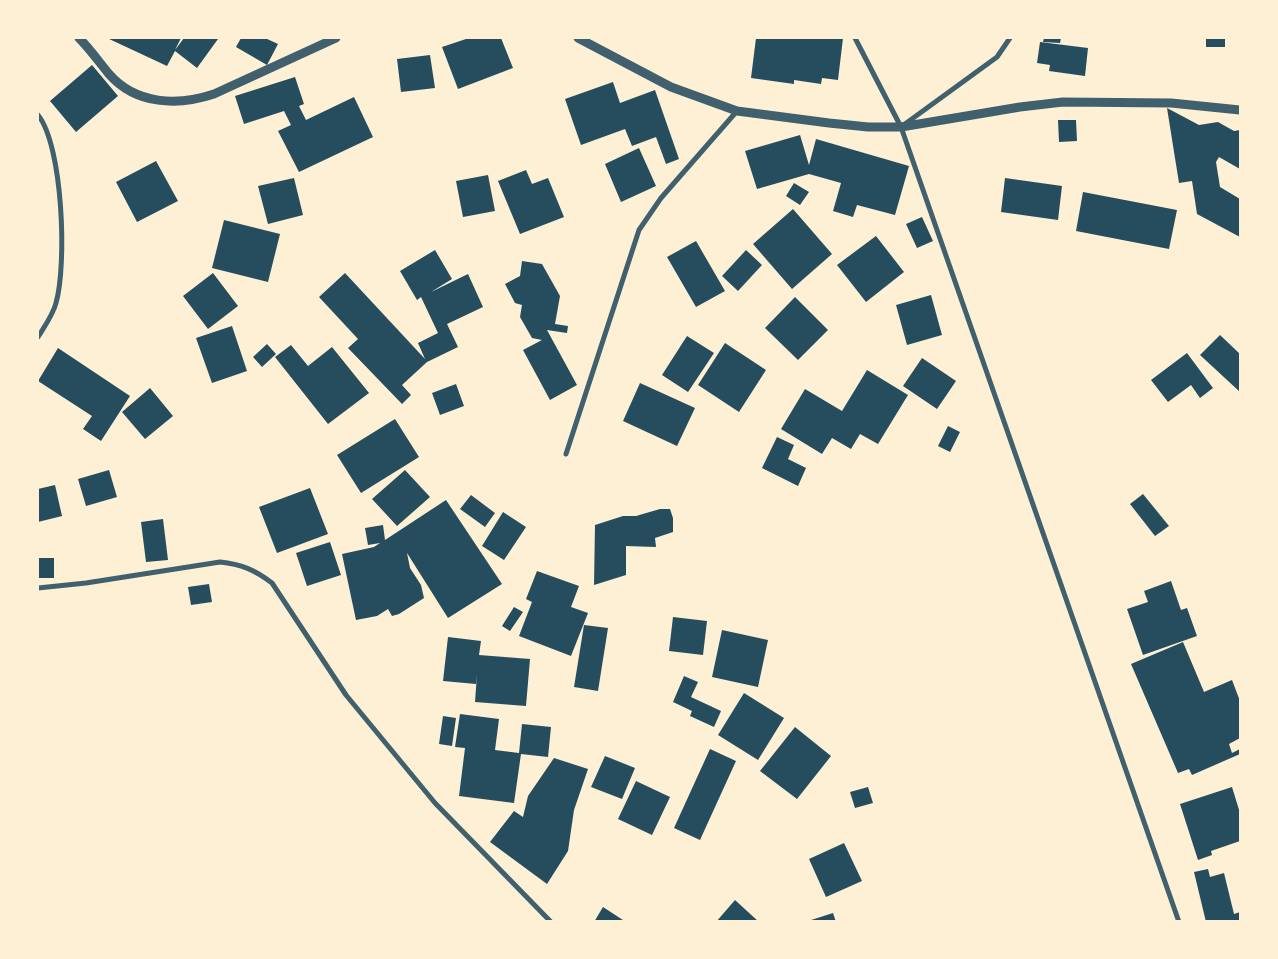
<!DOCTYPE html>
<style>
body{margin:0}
#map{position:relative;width:1278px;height:959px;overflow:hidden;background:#fdf0d5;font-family:Spectral,serif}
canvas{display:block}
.frame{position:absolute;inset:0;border:39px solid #fdf0d5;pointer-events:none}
</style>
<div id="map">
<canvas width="1278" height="959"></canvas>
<div class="frame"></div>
</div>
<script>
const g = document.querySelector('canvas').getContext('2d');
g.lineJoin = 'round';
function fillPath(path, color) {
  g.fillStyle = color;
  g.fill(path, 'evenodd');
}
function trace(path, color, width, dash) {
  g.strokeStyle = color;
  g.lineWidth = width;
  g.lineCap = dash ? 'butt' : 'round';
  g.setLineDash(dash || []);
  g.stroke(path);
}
fillPath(new Path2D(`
 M107 38H181L175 50 184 38 218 39 197 68 175 51 167 66Z
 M241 38H265L278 44 267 65 236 47Z
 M469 38H501L513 68 458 89 442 47Z
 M756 38H843L838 80 822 78 821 84 794 80V84L751 78Z
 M1044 38H1061L1060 43 1043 42Z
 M1206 38H1225V47H1206Z
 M1040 42 1088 48 1085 76 1049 71 1050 65 1037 63Z
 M430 55 435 88 401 92 397 59Z
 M92 65 118 96 76 132 50 101Z
 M295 77 304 104 299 106 306 120 354 97 373 137 299 172 278 131 291 125 284 111 244 124 235 96Z
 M613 82 620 103 655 90 679 159 666 164 656 137 632 146 625 129 581 145 565 99Z
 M1167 108 1199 125 1218 122 1234 131 1240 130V169L1219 157 1216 162 1220 187 1240 199V237L1197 214 1192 181 1179 183Z
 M1058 120H1076L1077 141 1059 142Z
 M800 135 809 165 816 139 909 166 895 215 857 205 853 217 833 211 841 183 809 174 757 189 745 151Z
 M639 148 656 186 621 202 605 164Z
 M156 161 178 201 137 222 116 182Z
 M526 170 532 184 548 178 564 217 520 234 498 181Z
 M488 175 495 211 463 217 456 181Z
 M294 178 303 215 268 224 258 186Z
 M1005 178 1062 186 1058 220 1001 212Z
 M794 183 809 192 800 205 786 196Z
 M1083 192 1177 210 1169 249 1076 231Z
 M793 209 832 254 792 289 753 244Z
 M922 217 933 241 917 248 906 224Z
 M224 220 280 234 268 282 212 268Z
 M876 236 904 272 866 302 837 265Z
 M696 241 725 291 696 307 667 257Z
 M435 250 452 279 431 292 468 274 483 307 447 324 458 347 427 362 402 385 411 395 402 404 348 348 358 339 319 297 345 273 425 359 418 343 438 333 421 297 417 300 400 271Z
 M746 250 762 265 738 291 722 276Z
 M522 261 542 264 560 296 555 324 568 326 567 333 547 330 577 385 550 400 523 350 542 340 532 338 520 317 522 305 515 303 505 284 520 276Z
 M213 273 238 306 208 329 183 296Z
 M931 295 942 335 907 345 896 305Z
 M795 297 828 330 798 360 765 328Z
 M232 326 247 371 212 383 196 338Z
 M1220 335 1240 354V392L1200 355Z
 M687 336 714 353 688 392 662 375Z
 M725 343 766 370 739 412 698 385Z
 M267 344 276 354 262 367 253 357Z
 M291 345 308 366 332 347 369 393 328 424 275 357Z
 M58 348 130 396 101 441 83 429 92 416 38 381Z
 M1187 353 1213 388 1200 398 1191 385 1168 402 1151 380Z
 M922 358 956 381 937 409 903 386Z
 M867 370 908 395 878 444 860 434 851 449 832 438 822 454 781 429 805 389 842 411Z
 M640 383 695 408 677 446 623 421Z
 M456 384 464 406 440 415 432 393Z
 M150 388 173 416 145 439 122 412Z
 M395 419 419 457 361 493 337 455Z
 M948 426 960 432 950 452 938 446Z
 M777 437 794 445 788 459 806 468 798 486 762 468Z
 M109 470 117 497 86 506 78 479Z
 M405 470 430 497 397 526 372 499Z
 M55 485 62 516 38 522V489Z
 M310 488 328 534 277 553 259 507Z
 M1143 494 1169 526 1155 536 1130 504Z
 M471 495 495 513 485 527 460 509Z
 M446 500 502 584 448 618 407 553 410 568 421 585 424 598 399 614 392 616 388 609 377 616 356 620 342 554 374 547 380 543 368 545 365 528 383 525 385 540Z
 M660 509H670L673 518V532L655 538 656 547 626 546V575L594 585 595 525 623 516H636Z
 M503 512 526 527 504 560 482 546Z
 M163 519 168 560 146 562 141 522Z
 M330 542 341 575 307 586 296 553Z
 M38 558H54V578H38Z
 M537 571 579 586 571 607 588 613 571 656 519 636 532 602 526 599Z
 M1171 581 1181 610 1187 608 1197 636 1143 655 1127 609 1148 602 1144 591Z
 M209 584 212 602 191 605 188 587Z
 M514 607 523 612 510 631 502 626Z
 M673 617 707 621 703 655 669 651Z
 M584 625 608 628 598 691 574 687Z
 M722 630 768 640 758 687 712 677Z
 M448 637 481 641 479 655 530 659 526 706 475 702 477 674 476 684 443 681Z
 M1183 642 1204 692 1232 680 1240 701V738L1229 744 1232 753 1240 749V754L1192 775 1189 769 1178 773 1131 664Z
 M684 676 698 682 691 697 721 711 714 727 690 716 692 711 673 702Z
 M744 693 784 718 758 760 718 735Z
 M460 714 499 719 495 750 519 753 522 724 551 727 548 757 521 754 514 803 459 796 465 748 455 747Z
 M443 716 456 718 452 746 439 744Z
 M795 727 831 756 797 799 760 771Z
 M710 749 736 761 700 840 674 828Z
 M605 756 635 768 622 799 591 787Z
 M554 758 588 769 574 810 568 851 547 884 490 842 514 811 523 817 528 796Z
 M636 781 670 797 652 835 618 819Z
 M868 787 873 803 855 808 850 792Z
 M1232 787 1240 813V841L1211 851 1212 855 1198 860 1180 804Z
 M844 843 862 881 826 897 809 859Z
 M1208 869 1210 877 1224 873 1234 914 1240 912V922H1206L1194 872Z
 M735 900 759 922H716Z
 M603 907 626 922H594Z
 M833 913 836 922H808V921Z`), '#264d5e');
trace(new Path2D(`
 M855 38 901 127 1179 922
 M38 115C63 146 67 265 56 303 53 315 44 327 38 337
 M905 124 997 57 1010 38
 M566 454 639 230 661 198 737 111
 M38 588 86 583 220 562C241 564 255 570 272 583L346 695 435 803 551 922`), '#3f606c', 5);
trace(new Path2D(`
 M79 38C90 49 99 62 109 74 136 105 178 106 214 94L336 38
 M578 38 671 87 737 111 829 123 868 127H901L1020 107 1063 102 1171 103 1240 110`), '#3f606c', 9);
</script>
